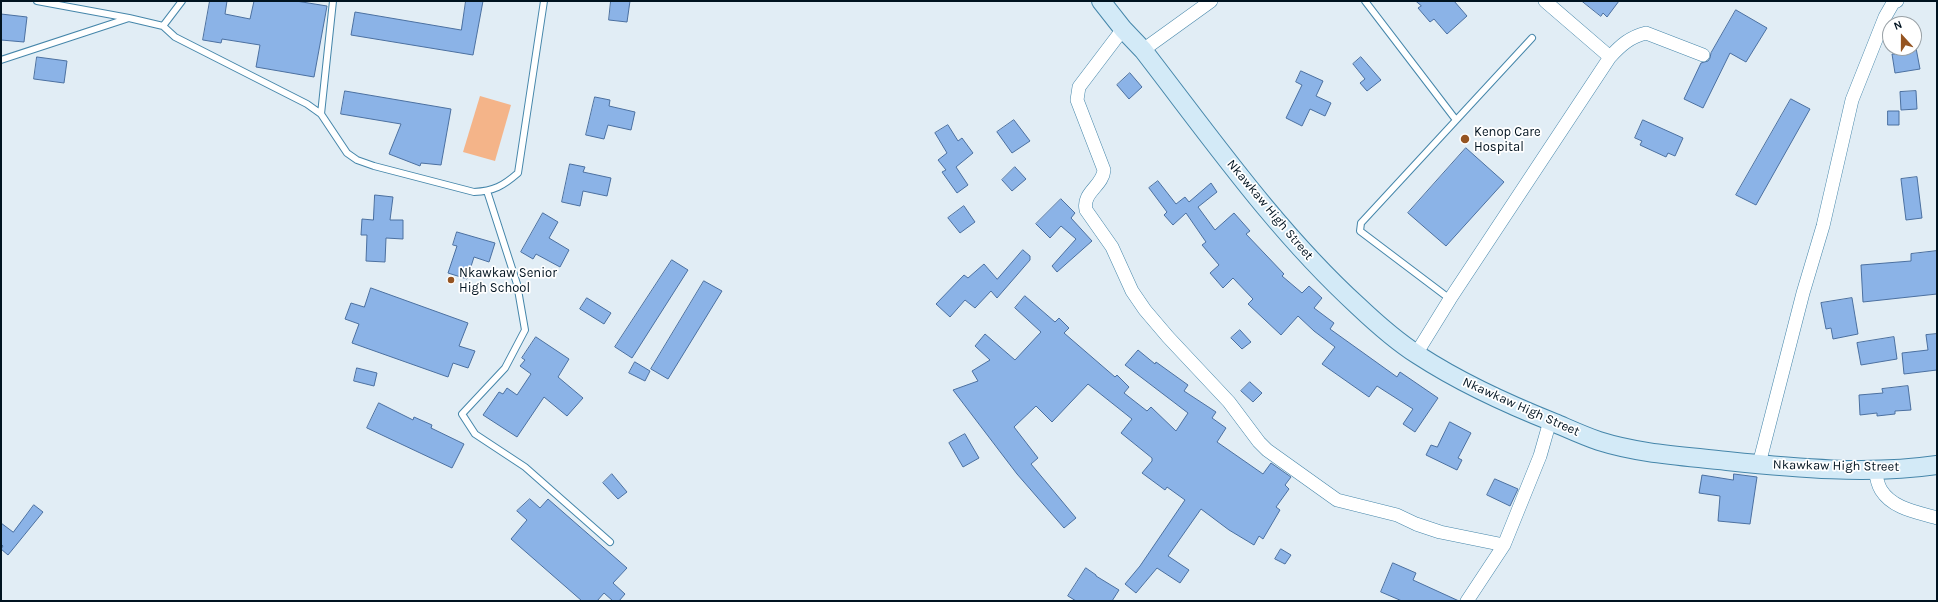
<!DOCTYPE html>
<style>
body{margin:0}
#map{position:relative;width:1938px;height:602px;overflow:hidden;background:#e1edf5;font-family:Karla,sans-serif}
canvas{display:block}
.frame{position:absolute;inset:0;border:2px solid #001320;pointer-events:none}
.north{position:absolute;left:1882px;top:16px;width:40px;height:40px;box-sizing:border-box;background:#fff;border:1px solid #99a1a6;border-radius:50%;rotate:339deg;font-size:11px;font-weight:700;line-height:16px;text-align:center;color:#001320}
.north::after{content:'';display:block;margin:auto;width:14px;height:18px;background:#955421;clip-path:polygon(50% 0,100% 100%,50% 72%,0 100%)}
</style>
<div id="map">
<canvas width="1938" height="602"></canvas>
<div class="frame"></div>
<div class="north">N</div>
</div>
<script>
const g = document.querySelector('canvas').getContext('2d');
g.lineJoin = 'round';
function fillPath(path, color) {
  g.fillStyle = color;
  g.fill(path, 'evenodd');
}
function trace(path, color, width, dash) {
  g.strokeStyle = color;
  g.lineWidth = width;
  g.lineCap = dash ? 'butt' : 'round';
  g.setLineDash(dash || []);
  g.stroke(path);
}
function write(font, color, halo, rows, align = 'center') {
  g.font = font + ' Karla,sans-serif';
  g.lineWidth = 3.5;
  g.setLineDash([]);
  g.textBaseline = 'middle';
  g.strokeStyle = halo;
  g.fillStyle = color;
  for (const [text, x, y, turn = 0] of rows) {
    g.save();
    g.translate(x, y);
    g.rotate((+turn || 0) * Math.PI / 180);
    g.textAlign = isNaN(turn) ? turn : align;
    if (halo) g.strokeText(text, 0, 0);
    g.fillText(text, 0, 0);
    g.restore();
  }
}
fillPath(new Path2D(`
 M480 96 511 105 495 161 463 152Z`), '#f4b489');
const building = new Path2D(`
 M210 1H227L225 14 250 19 254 1H296L327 6 314 77 256 67 260 45 222 39 221 43 203 40Z
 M466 1H483L473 55 351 35 355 12 461 30Z
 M611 1H630L627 22 609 20Z
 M1416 1H1454L1467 16 1447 34 1434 19 1430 22 1418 8 1421 6Z
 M1582 1H1619L1607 17 1603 13 1601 16Z
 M1736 10 1767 28 1746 62 1730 53 1703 108 1684 99 1701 63 1708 61 1710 58 1711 53Z
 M1 14 27 17 24 42 1 40Z
 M1894 48H1916L1920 69 1895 73 1892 54H1895Z
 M37 57 67 61 64 83 34 79Z
 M1361 57 1381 80 1367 91 1360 83 1365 79 1353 64Z
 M1301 71 1323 81 1316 96 1331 103 1325 116 1310 109 1302 126 1286 118 1302 85 1296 82Z
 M1130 73 1142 87 1129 99 1117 85Z
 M345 91 451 109 441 165 421 163 420 166 389 154 401 124 341 114Z
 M1916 91 1917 109 1901 110 1900 92Z
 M595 97 610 100 609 106 635 112 631 130 608 125 604 139 586 135Z
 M1791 99 1810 109 1756 205 1736 195Z
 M1888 111H1899V125H1888Z
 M1014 120 1030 141 1012 153 997 132Z
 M1643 120 1683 138 1675 156 1668 153 1666 157 1640 145 1642 141 1635 138Z
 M948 125 958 141 962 138 973 153 956 167 968 185 957 193 942 172 946 170 938 160 947 153 935 133Z
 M1466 148 1504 182 1446 246 1408 213Z
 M570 164 585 167 583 172 611 178 607 196 583 191 580 206 562 202Z
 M1015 167 1026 179 1012 191 1002 180Z
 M1917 177 1922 218 1906 220 1901 179Z
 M1158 181 1176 204 1185 197 1189 202 1211 183 1217 192 1198 207 1215 230 1234 213 1250 231 1246 234 1284 274 1282 276 1302 293 1309 286 1322 298 1314 308 1334 323 1330 329 1397 377 1400 372 1438 398 1415 432 1403 424 1413 409 1377 386 1369 397 1322 364 1335 347 1314 331 1298 316 1281 335 1248 304 1253 299 1233 278 1223 288 1210 273 1219 265 1202 245 1206 242 1186 213 1173 225 1164 215 1167 212 1149 188Z
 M375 195 393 197 390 220H403V239L386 238 385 262 366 261 367 235H361L362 219 373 220Z
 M1061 199 1075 213 1071 218 1092 241 1057 272 1052 266 1076 239 1061 226 1050 238 1036 224Z
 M964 206 975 222 960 233 948 218Z
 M543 213 558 222 549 238 569 250 560 267 536 254 533 259 521 252Z
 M457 232 495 243 489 262 474 257 467 279 448 273 457 246 453 245Z
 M1023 250 1030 256V260L997 298 991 291 975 308 965 300 950 317 936 304 964 275 968 278 984 264 997 279Z
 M1937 251V294L1863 302 1861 265 1911 261V254Z
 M672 260 688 270 632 358 615 347Z
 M704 281 722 291 668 379 651 369Z
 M371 288 468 323 459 346 475 351 468 368 453 363 448 377 352 343 359 324 345 319 351 303 364 307Z
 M1025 296 1055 322 1059 318 1069 328 1064 333 1115 377 1117 375 1129 387 1124 393 1147 411 1151 407 1176 431 1188 413 1125 365 1138 350 1155 364 1156 362 1188 385 1184 391 1216 412 1212 418 1226 428 1217 442 1263 474 1271 463 1291 477 1285 485 1289 489 1276 507 1280 510 1263 539 1259 536 1254 545 1229 530 1201 509 1168 556 1189 570 1180 583 1157 568 1136 593 1125 584 1140 566 1185 500 1167 487 1165 490 1142 473 1152 461V458L1121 433 1132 419 1088 384 1052 422 1036 406 1014 427 1038 458 1031 464 1076 518 1064 528 1017 474 953 390 978 381 972 371 990 360 975 346 985 334 1015 360 1041 332 1015 308Z
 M587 298 611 313 604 324 580 309Z
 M1852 298 1858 334 1833 339 1831 328 1826 329 1821 303Z
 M1240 330 1251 342 1242 349 1231 338Z
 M1937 334V370L1904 374 1902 353 1928 350 1926 335Z
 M536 337 569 359 558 377 583 398 567 416 544 397 517 437 483 415 499 392 503 394 507 388 517 395 531 374 520 366 525 360 522 358Z
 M1894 337 1897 359 1861 365 1857 343Z
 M635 362 650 371 645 381 629 373Z
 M357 368 377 373 374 386 354 381Z
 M1250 382 1262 393 1253 402 1241 391Z
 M1908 386 1911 410 1895 411V414L1877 416V413L1860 415 1859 395 1883 393 1882 389Z
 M379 403 413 420 414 417 432 425 431 428 464 444 452 468 367 428Z
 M1450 422 1471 433 1458 458 1462 460 1457 470 1426 455 1431 445 1437 447Z
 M965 434 979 458 963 467 949 443Z
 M612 474 627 492 618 499 603 483Z
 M1734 474 1757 477 1750 524 1718 521 1720 496 1699 493 1702 475 1733 480Z
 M1495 479 1518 489 1510 506 1487 495Z
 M530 499 540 508 548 499 627 568 613 583 625 594 619 601H613L604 593 597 601H582L511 539 527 520 517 511Z
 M34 505 43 512 8 555 1 549 3 546 1 544V523L13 532Z
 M1281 549 1291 555 1285 564 1275 559Z
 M1393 563 1416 573 1413 580 1459 601H1402L1381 592Z
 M1086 568 1096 575V576L1119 590 1112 601H1076L1068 596Z`);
fillPath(building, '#8bb3e7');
trace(building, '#4b70a0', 1);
const service = new Path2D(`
 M37 1 129 18 163 26 175 37 307 104 321 114 347 153 357 160 374 166 474 192C494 191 503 186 518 173L544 1
 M1365 1 1456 120
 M163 26 182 1
 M1 60 129 18
 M321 114 333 1
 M487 191 517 284 525 330 505 368 462 414 475 434 525 467 610 542
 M1450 299 1360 231 1361 223 1532 38`);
const minor = new Path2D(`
 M1545 1 1610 57
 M1123 29 1079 87 1077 100 1104 170C1103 186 1082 192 1086 210L1112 247 1132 291 1145 310 1168 337 1229 402 1259 442 1267 450 1337 500 1397 515 1416 524 1440 532 1504 545
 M1143 50 1211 1
 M1416 354 1450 299 1610 57C1621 45 1630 37 1646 33L1703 55
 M1759 464 1803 293 1823 226 1852 100 1885 17 1893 3 1897 1
 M1875 469C1876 476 1878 485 1881 490 1893 509 1917 512 1937 518
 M1467 601 1504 545 1540 456 1550 421`);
const secondary = new Path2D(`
 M1101 1 1123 29 1143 50C1211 138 1276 231 1358 306 1377 324 1396 341 1418 355 1461 383 1507 404 1555 423 1569 429 1584 436 1599 441 1640 454 1684 456 1727 461 1795 468 1868 475 1937 465`);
trace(service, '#4586aa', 8);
trace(minor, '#4586aa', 14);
trace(secondary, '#4586aa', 20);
trace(service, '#fff', 6);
trace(minor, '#fff', 13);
trace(secondary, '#d3eaf7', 18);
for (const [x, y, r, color] of [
 [1465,139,5,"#955421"],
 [451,280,4,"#955421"]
]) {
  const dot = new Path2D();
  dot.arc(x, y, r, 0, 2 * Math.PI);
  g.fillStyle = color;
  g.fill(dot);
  trace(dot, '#fff', 1.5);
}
write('13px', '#001320', '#fff', [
 ["Kenop Care",1474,132],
 ["Hospital",1474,147],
 ["Nkawkaw Senior",459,273],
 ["High School",459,288]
], 'left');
write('13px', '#001320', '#fff', [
 ["Nkawkaw High Street",1270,210,50],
 ["Nkawkaw High Street",1521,407,24],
 ["Nkawkaw High Street",1836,466,1]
]);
</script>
